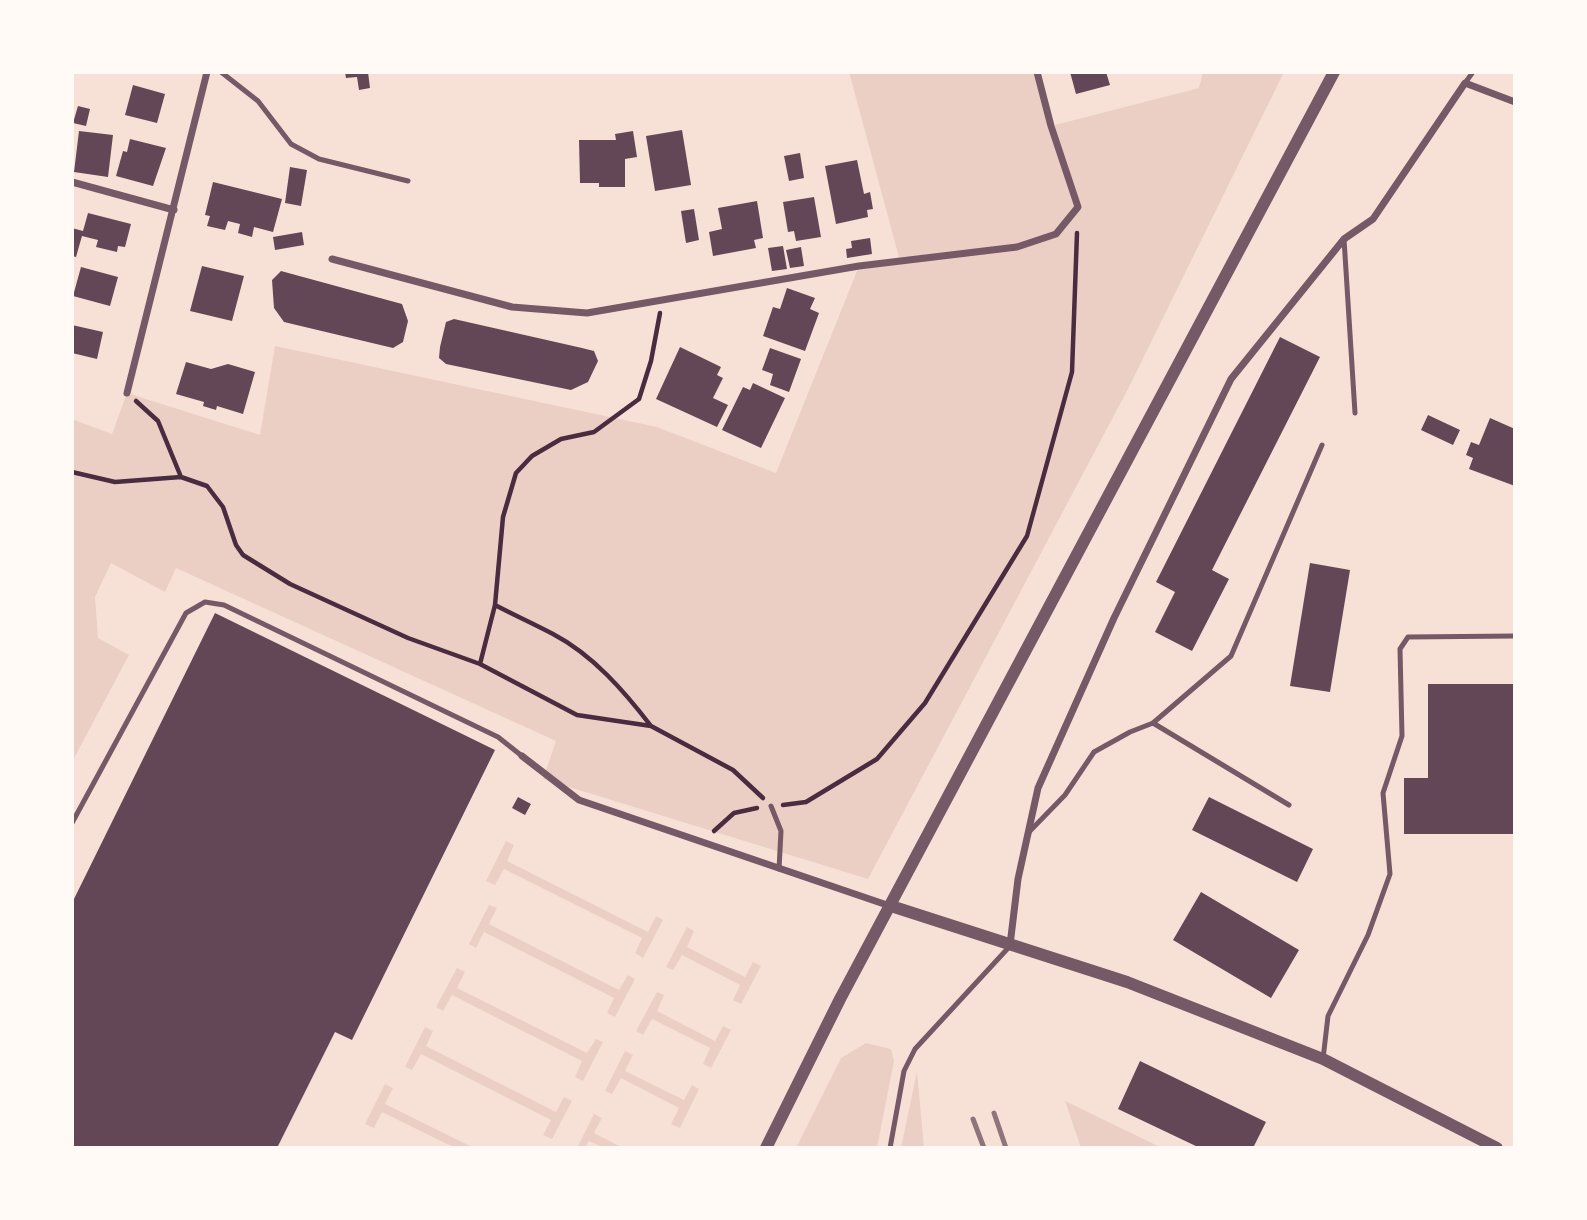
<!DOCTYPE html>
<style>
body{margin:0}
#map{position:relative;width:1587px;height:1220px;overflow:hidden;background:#f7e1d7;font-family:"Fira Sans",sans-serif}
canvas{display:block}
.frame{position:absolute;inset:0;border:74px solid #fffaf5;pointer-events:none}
</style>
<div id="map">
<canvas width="1587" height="1220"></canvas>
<div class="frame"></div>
</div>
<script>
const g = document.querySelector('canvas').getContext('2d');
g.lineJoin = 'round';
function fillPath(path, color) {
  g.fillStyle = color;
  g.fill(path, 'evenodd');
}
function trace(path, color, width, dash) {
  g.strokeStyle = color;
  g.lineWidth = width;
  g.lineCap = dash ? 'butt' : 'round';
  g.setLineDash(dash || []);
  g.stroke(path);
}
fillPath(new Path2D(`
 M849 72H1037L1051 126 1199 88 1203 72H1284L1128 389 868 879 543 779 556 741 176 568 165 592 111 563 95 597 98 638 129 655 72 762V419L112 434 127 393 260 435 275 346 657 427 776 473 859 266 900 261Z
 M506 841 514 845 507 861 648 932 656 916 663 920 643 958 635 953 642 938 504 869 495 885 486 881Z
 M489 905 497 908 489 924 619 990 628 975 635 979 615 1017 607 1013 614 998 484 932 476 948 469 944Z
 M687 927 694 931 687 947 745 977 753 962 761 966 741 1004 733 1000 740 985 682 955 673 970 666 967Z
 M457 968 465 972 457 988 587 1053 596 1039 603 1042 583 1081 575 1077 582 1061 452 995 443 1011 436 1007Z
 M657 992 664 995 657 1011 715 1041 723 1026 731 1030 711 1068 703 1064 710 1048 652 1019 643 1035 636 1031Z
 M425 1027 433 1031 426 1046 556 1112 564 1097 572 1101 552 1139 543 1135 551 1120 421 1054 412 1070 405 1067Z
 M866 1043 891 1049 894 1061 877 1148H796L841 1058Z
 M625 1051 633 1055 625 1071 684 1100 692 1085 699 1089 680 1128 671 1124 679 1108 621 1078 612 1094 605 1091Z
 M917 1071 924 1148H901Z
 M385 1084 393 1088 385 1104 474 1148H455L382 1112 374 1128 365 1124Z
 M1065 1101 1162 1148H1081Z
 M594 1114 602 1118 594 1133 623 1148H604L589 1141 585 1148H577Z`), '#ebcfc5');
fillPath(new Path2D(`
 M345 72H368L370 88 359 90 357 77 346 78Z
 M1070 72H1106L1110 85 1076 94Z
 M133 85 165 94 157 123 125 115Z
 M78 106 90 109 86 126 73 123Z
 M682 130 691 185 655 191 646 136Z
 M79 131 113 135 108 177 74 172Z
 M633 131 637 157 625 159V187H599V183H580L579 140H616L615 134Z
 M130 139 166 148 153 186 116 176 123 151 127 152Z
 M800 153 804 178 789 181 784 156Z
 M857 160 864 194 870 192 873 209 867 210 868 217 836 224 825 166Z
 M290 167 307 170 301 206 285 203Z
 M213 182 282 199 273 232 254 227 252 237 238 233 240 224 228 221 225 230 207 226 210 216 205 215Z
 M814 197 821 237 796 241 794 231 788 232 783 202Z
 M757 201 763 238 754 240 756 248 713 256 709 232 722 229 718 208Z
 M694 209 699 240 686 243 681 211Z
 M88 213 131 224 125 247 118 246 117 252 96 247 98 240 82 236 76 257 72 256V228L83 231Z
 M302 232 304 245 275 250 273 237Z
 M870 238 872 254 847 258 846 249 852 248 851 241Z
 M783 246 787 269 772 271 768 248Z
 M801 247 804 266 790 268 786 250Z
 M202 266 244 276 232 321 190 311Z
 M81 267 118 277 110 306 73 296Z
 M281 271 402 304 408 321 403 342 393 348 284 322 274 308 272 280Z
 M787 288 815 298 810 309 819 313 805 351 763 336 773 307 780 309Z
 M454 319 582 348 594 351 598 361 588 382 571 390 446 364 439 358 440 347 446 322Z
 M72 325 103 332 97 359 72 353Z
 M1280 337 1320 357 1212 570 1229 579 1192 651 1155 632 1175 592 1156 582Z
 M680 347 721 367 717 375 723 378 713 398 728 405 717 427 656 399Z
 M770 348 801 359 789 392 770 385 773 374 762 370Z
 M186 362 211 369 228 364 255 372 243 414 217 406 216 410 203 406 204 402 176 394Z
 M753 383 785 398 761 448 722 430 743 387 750 390Z
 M1428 415 1460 430 1453 445 1421 430Z
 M1490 418 1515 429V486L1469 469 1473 458 1466 455 1471 442 1479 445Z
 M1310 563 1350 570 1330 692 1290 686Z
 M215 613 495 750 352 1040 335 1032 277 1148H72V903Z
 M1428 684H1515V834H1404V778H1428Z
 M518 797 531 804 525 815 512 808Z
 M1209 797 1313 849 1297 882 1192 830Z
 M1201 892 1299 950 1271 998 1173 940Z
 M1140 1061 1266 1122 1253 1148H1200L1118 1109Z`), '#644757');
trace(new Path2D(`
 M136 401 158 421 181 477
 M72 472 115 482 181 477 207 486 223 507 236 545 243 555 290 584 408 638 480 664 577 715 651 726 733 770 763 798
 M495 605 503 517 516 473 532 456 561 439 594 432 639 399 651 361 660 313
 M480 664 495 605C514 615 534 624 553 634 593 655 624 691 651 726
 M783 805 806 802 877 759 925 703 1027 536 1072 372 1077 233
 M714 831 734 813 757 808`), '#4a2c40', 4.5);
trace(new Path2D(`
 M221 72 258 101 291 144 319 159 408 181
 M1465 83 1473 72
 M1344 239 1355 413
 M1153 723 1289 805
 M771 806 781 831 779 869
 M72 823 186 613 205 602 224 605 498 737 522 756
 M1029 832 1065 795 1094 752 1130 732 1153 723 1231 656 1322 445
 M1323 1059 1328 1016 1368 935 1390 874 1383 793 1402 736 1400 649 1408 637 1515 636
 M890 1148 904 1071 915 1049 1010 946`), '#755966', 5);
trace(new Path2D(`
 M72 182 174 210
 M332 259 512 307 587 313 859 266 1017 247 1056 234 1078 207 1051 126 1037 72
 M127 393 207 72
 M522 756 579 800 890 906
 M1010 945 1018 879 1038 788 1114 618 1231 379 1344 239 1373 219 1465 83 1515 102`), '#755966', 7);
trace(new Path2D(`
 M891 906 1127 982 1323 1059 1497 1148
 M766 1148 840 999 1334 72`), '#755966', 12);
trace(new Path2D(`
 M994 1113 1006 1148
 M973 1119 984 1148`), '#8f747c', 5);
</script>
